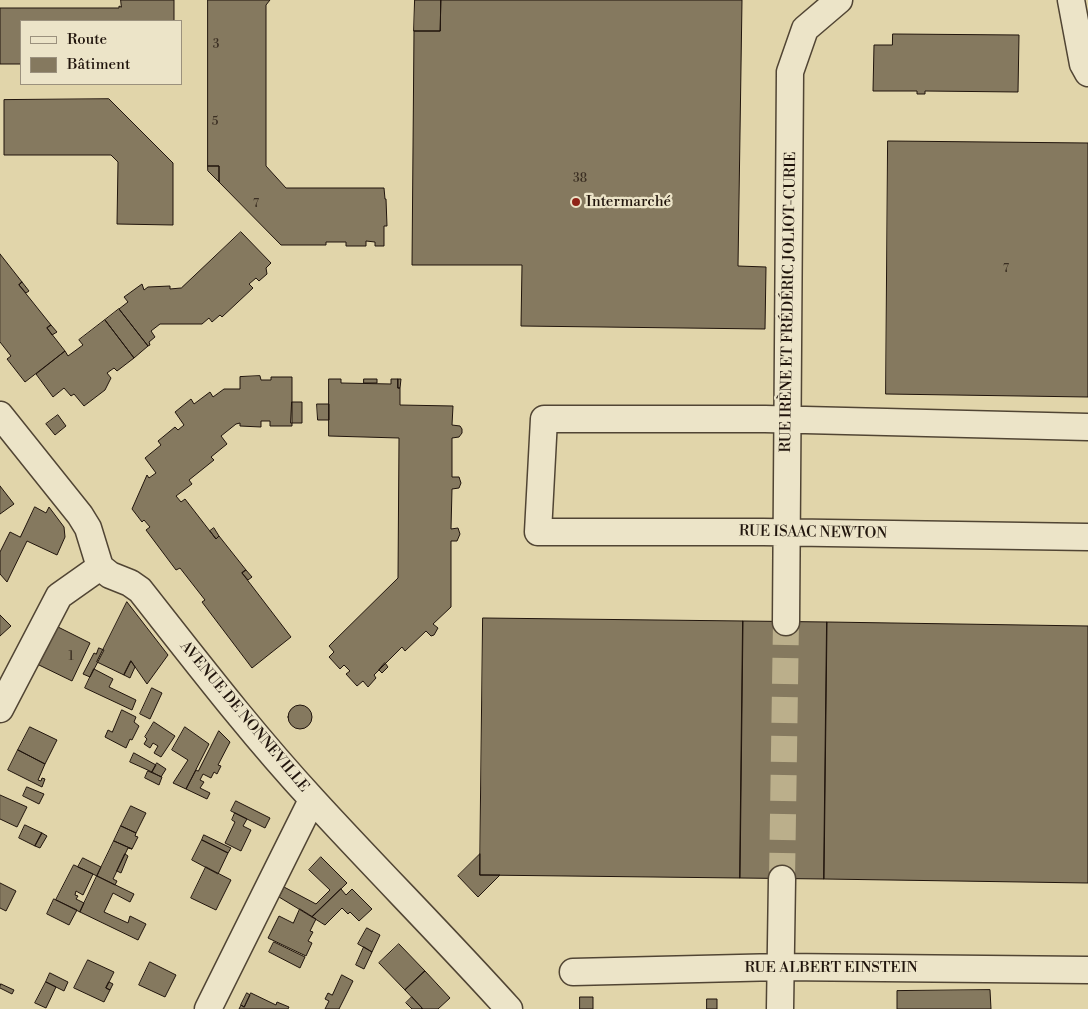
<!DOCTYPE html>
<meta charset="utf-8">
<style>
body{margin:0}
#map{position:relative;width:1088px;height:1009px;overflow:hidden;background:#e1d5aa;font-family:"Libre Bodoni",serif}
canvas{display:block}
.legend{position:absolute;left:20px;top:20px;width:162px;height:65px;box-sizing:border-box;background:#ece4c8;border:1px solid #9b917d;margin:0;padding:6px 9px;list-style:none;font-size:15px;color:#21150d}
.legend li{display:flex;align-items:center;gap:10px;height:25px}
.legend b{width:25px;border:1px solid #9b917d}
</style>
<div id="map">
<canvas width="1088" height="1009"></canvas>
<ul class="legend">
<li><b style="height:6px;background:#ece4c8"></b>Route</li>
<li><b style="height:14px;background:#85795f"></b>Bâtiment</li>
</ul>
</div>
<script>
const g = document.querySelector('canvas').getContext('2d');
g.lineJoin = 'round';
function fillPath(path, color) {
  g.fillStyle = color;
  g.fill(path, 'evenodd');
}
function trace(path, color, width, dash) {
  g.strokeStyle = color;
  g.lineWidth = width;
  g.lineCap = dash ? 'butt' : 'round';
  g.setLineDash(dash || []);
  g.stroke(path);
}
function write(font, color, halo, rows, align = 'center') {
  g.font = font + ' "Libre Bodoni",serif';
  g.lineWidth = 4.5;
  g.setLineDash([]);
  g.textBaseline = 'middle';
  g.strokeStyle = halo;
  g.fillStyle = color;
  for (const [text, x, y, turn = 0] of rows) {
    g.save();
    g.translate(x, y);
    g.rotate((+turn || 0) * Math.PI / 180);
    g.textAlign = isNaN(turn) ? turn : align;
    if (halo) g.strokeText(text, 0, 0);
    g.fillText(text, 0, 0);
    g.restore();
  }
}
const building = new Path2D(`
 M121 0H174V21H21V64H0V8H119V6L121 7Z
 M208 0H270L266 5V166L286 188H384L385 199H386L387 226H384V246H375V242L366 241V246H346V242H326V245H281L219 182V166H208Z
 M415 0H441L440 31H414Z
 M441 0H742L738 266 766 267 765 329 521 326 522 265H412L414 31H440Z
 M893 34 1019 35 1018 92 925 91V94H917V91H873L874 45H892Z
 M109 99 173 163V225L117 224 118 162 111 155H4V100Z
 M888 141 1088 143V397L886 394Z
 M208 166H219V182L208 171Z
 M241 232 271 263 266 268 267 274 259 281 256 278 249 284 253 288 222 317 220 315 212 322 209 318 202 324H160L151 331 155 337 149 342 150 345 148 346 119 309 128 302 124 297 142 284 144 290 148 287 170 286V289L181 288Z
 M0 254 22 282 19 285 51 325 47 328 65 351 25 382 7 359 11 356 0 342Z
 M22 282 29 291 26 293 19 285Z
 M119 309 148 346 134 358 105 320Z
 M105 320 134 358 117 371 114 368 107 373 111 378 105 390 84 406 74 394 71 396 64 388 53 397 36 374 65 351 68 356 83 345 79 340Z
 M51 325 57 332 52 335 47 328Z
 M260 376 261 380H271V377H292V426H270V421H261V427L240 426V423L236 424 221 436 227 444 211 457 214 460 189 480 192 484 176 496 181 502 185 499 216 539 219 536 246 570 242 573 291 637 252 668 202 602 205 600 180 568 176 570 146 530 150 527 144 520 142 522 132 509 147 475 149 478 156 473 145 458 161 445 158 441 175 427 178 430 184 425 175 412 191 399 194 404 210 392 213 397 224 389H240V377Z
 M329 379H341V383L391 384V379H398V388H400V405L453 406 452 425 460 426 462 429V433L459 437 452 438V477H459L461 483 459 488 452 489 451 529 458 528 460 534 457 541H451V607L433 624 438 628 434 635 431 636 426 631 405 651 402 647 374 675 376 678 368 687 363 681 357 686 346 674 350 671 344 665 340 669 329 657 334 652 329 646 398 578 399 438 329 436Z
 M364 379H377V383H364Z
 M398 379H401L400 388H398Z
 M292 402H302V423H291Z
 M317 404H329V420H318Z
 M58 415 66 426 55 435 46 424Z
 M0 486 14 504 0 514Z
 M35 507 46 513 49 507 64 527 65 537 57 555 27 541 7 582 0 574V552L10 532 20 537Z
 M214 528 219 536 216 539 210 531Z
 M246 570 252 577 248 580 242 573Z
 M127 602 168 655 147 684 131 661 124 675 97 662Z
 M0 615 11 626 0 636Z
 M483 618 743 621 740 878 480 875Z
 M743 621 827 622 824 879 740 878Z
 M827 622 1088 626V883L824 879Z
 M58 627 90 643 72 681 39 665Z
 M99 648 104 650 90 677 83 674 94 653 96 654Z
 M131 661 135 667 130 678 124 675Z
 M385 663 388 667 382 673 379 670Z
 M94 669 113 679 109 687 136 700 132 710 85 688Z
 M152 688 162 693 150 719 140 714Z
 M288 717a12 12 0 1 1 24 0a12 12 0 1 1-24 0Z
 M122 710 136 717 134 722 139 726 132 740 130 739 126 748 105 737 108 730 112 732Z
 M154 722 175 736 161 757 154 753 158 746 153 743 150 748 144 744 147 739 145 737Z
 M30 727 57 740 45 764 18 750Z
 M185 727 209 744 186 789 173 783 188 760 172 750Z
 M219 731 230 742 218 765 221 766 217 774 214 772 211 778 203 774 200 780 204 782 200 788 210 793 207 799 186 789 196 770 198 771Z
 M18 750 45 764 38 780 41 781 42 778 45 779 42 787 8 770Z
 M134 753 156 765 152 772 130 762Z
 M157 763 166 769 161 777 152 772Z
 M148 771 162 777 159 785 145 778Z
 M27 787 44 794 39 804 23 796Z
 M0 795 27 807 17 827 0 819Z
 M236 801 270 818 265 828 231 811Z
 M131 806 146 813 136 833 121 826Z
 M235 813 247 819 243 826 251 830 241 851 225 843 235 822 232 820Z
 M25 825 42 833 35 846 19 838Z
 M121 826 136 833 135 836 138 837 132 849 114 841Z
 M42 833 47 836 40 848 35 846Z
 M204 835 231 848 228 853 202 840Z
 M202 840 228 853 218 874 192 860Z
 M114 841 132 849 128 848 113 879 117 881 115 885 97 876Z
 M125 854 128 856 121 873 117 871Z
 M480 854V875H500L478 897 458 876Z
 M321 857 347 883 312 917 279 897 284 887 316 904 330 890 309 870Z
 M83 858 101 867 97 876 78 867Z
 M74 865 93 874 83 895 76 891 75 895 78 896 76 899 84 903 80 912 56 900Z
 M206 867 231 880 216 910 191 898Z
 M97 876 134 894 130 902 113 893 104 912 128 923 130 916 146 924 138 940 80 912Z
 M0 883 16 891 6 911 0 908Z
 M341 889 346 895 352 889 372 909 359 921 350 912 348 914 342 908 325 925 312 917Z
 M54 899 77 910 69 925 47 914Z
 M300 909 316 919 310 931 313 932 308 941 312 943 306 956 268 938 279 916 293 923Z
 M367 928 380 935 372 952 358 944Z
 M274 942 305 957 300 968 269 952Z
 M399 944 425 971 405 990 379 963Z
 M364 947 372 952 364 969 356 965Z
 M88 960 114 972 106 988 110 990 104 1002 74 988Z
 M150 962 176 975 165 997 139 985Z
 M425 971 450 998 438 1009H423L405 990Z
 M50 973 68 982 64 991 46 982Z
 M342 975 353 981 339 1009H325L329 1001 325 999 328 993 332 995Z
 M46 982 56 987 46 1008 35 1003Z
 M109 982 113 984 110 990 106 988Z
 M1 984 14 990 12 994 0 988Z
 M990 990 991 1009H897V991Z
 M247 993 250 995 244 1007 241 1005Z
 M251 993 276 1005 277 1002 289 1007 288 1009H239L241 1005 244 1007Z
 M412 997 422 1008 421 1009H412L406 1003Z
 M580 997H593V1009H580Z
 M707 999H717V1009H707Z`);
fillPath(building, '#85795f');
trace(building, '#21150d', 1);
trace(new Path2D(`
 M782 879 786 622`), '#bbaf8b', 26, [26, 13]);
const minor = new Path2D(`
 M1071 0 1083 64 1088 73
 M0 415 80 515 88 528 100 567 110 575 130 583 140 590C196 661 251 733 313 800 377 870 445 938 509 1009
 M1088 427 765 419H544L538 532H763L1088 537
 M786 622 790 72 805 29 839 0
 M0 709 59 596 100 567
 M573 972 781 967 1088 970
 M208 1009 312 800
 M780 1009 782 879`);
trace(minor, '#514534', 29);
trace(minor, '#ece4c8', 26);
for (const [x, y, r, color] of [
 [576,202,5,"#8f2418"]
]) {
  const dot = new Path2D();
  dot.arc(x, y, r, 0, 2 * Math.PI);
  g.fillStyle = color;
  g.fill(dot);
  trace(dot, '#ece4c8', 2);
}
write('12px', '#3a2e22', null, [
 ["3",216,45],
 ["5",215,122],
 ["38",580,179],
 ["7",256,204],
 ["7",1006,269],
 ["1",71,657]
]);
write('15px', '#21150d', '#ece4c8', [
 ["Intermarché",586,202]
], 'left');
write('15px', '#21150d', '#ece4c8', [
 ["RUE IRÈNE ET FRÉDÉRIC JOLIOT-CURIE",789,302,-89],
 ["RUE ISAAC NEWTON",813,533,1],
 ["AVENUE DE NONNEVILLE",244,717,50],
 ["RUE ALBERT EINSTEIN",831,968]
]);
</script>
